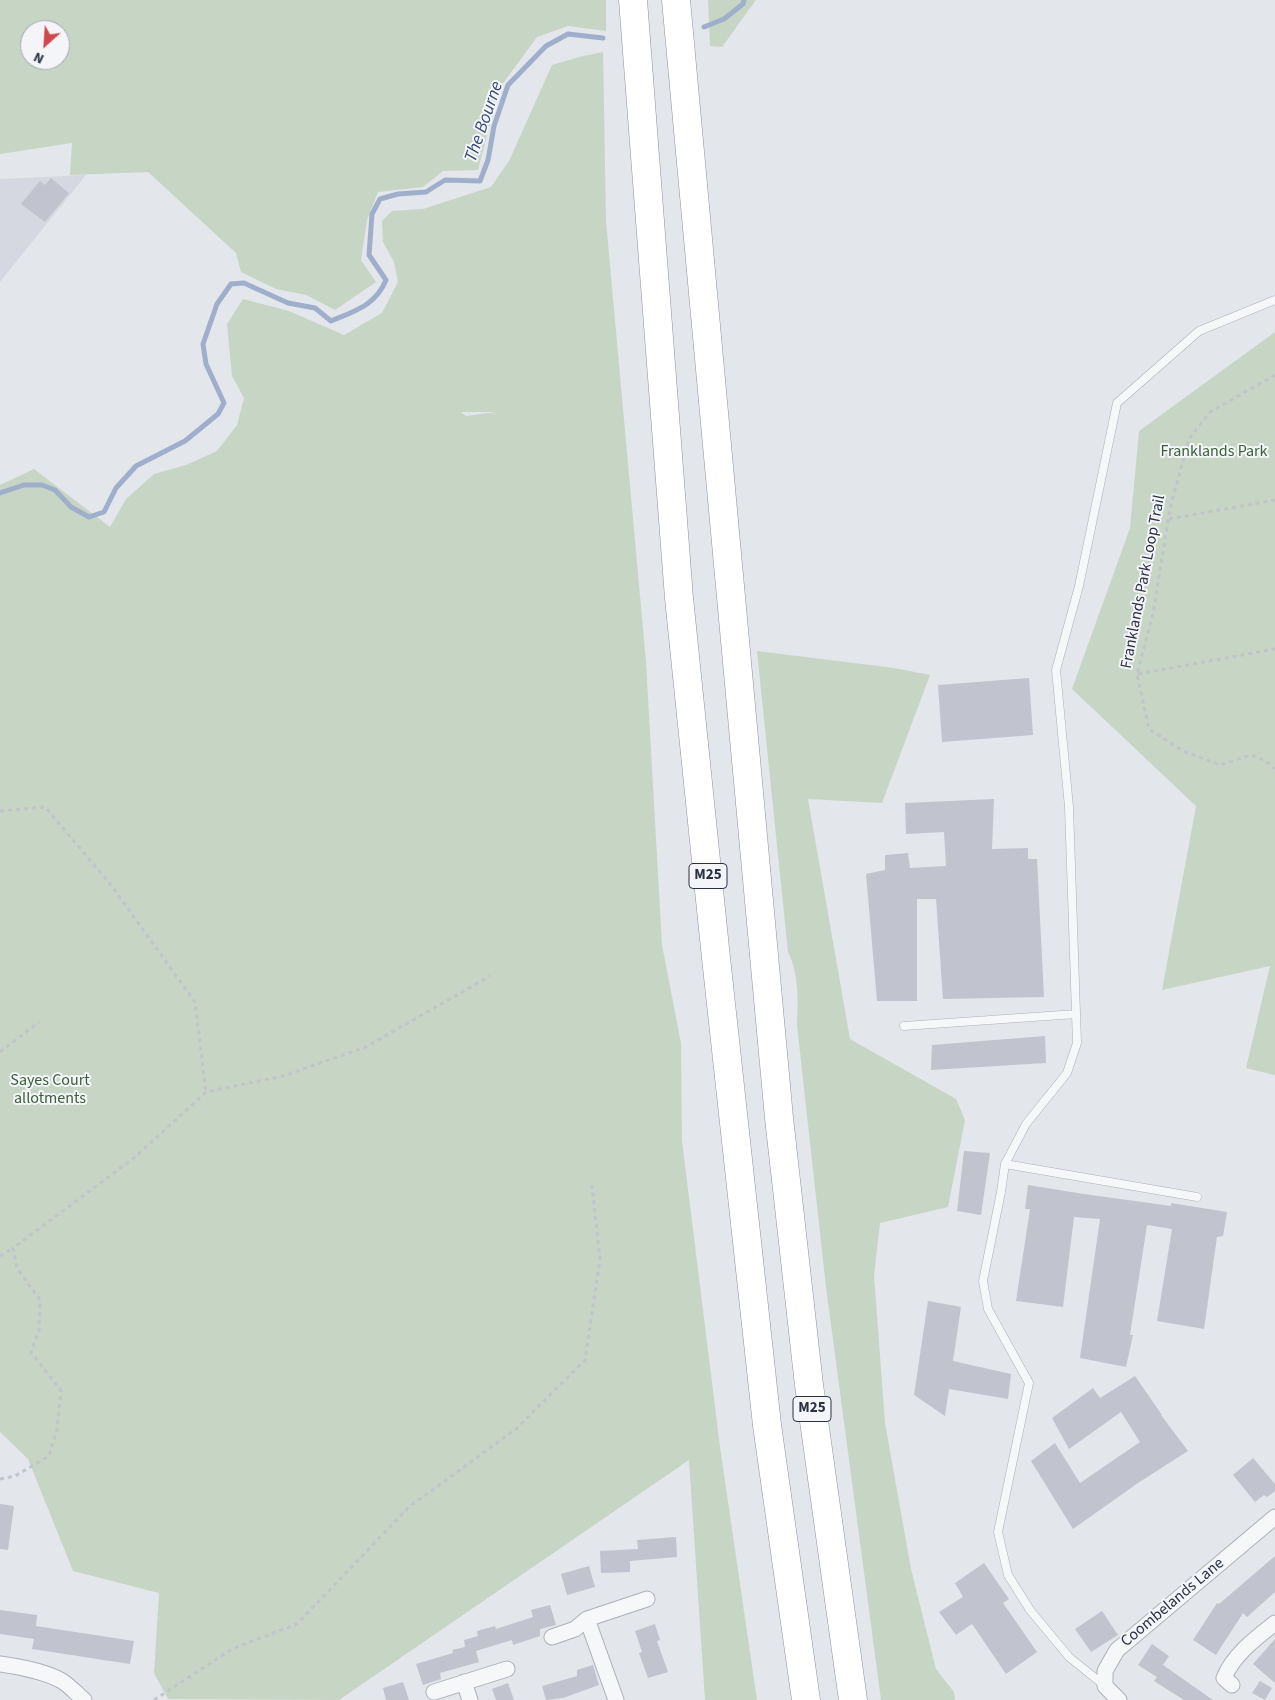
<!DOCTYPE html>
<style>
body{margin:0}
#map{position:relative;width:1275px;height:1700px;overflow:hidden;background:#e3e6eb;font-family:"Source Sans 3",sans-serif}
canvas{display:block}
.north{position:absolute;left:20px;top:20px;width:50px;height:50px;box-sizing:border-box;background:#f3f5f9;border:1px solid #a3a7b1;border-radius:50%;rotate:206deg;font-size:14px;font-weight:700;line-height:20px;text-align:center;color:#2b3144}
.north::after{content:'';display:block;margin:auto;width:18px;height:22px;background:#cf4a4e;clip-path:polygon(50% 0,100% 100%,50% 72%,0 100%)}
</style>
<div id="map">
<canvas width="1275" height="1700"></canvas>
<div class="north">N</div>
</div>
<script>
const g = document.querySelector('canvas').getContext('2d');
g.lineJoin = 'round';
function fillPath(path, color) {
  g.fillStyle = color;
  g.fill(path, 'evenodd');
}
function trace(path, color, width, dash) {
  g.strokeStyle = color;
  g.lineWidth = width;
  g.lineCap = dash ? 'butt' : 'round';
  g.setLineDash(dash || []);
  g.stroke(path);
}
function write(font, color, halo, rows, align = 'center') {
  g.font = font + ' "Source Sans 3",sans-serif';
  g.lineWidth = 4;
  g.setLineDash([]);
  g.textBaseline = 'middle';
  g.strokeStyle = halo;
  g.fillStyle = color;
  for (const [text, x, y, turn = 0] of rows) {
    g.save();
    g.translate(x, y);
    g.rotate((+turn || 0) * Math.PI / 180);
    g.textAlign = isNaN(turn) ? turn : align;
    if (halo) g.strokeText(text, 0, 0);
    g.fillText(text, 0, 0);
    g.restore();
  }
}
fillPath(new Path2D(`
 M86 175 3 278 0 282V179Z`), '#d5d8e0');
fillPath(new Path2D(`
 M0 0H606V31L568 26 537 37 499 89 478 170 443 171 423 187 378 192 367 220 361 260 376 282 335 310 306 295 276 289 241 272 236 253 148 172 70 175 72 143 0 154ZM30 30H60V60H30Z
 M708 0H756L722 47 710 46Z
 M603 52 606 221 646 662 662 945 681 1043 682 1141 720 1447 757 1700H705L689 1460 339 1700 168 1699 154 1673 159 1593 73 1571 28 1459 0 1432V485L34 469 110 527 126 499 154 474 186 465 217 451 237 425 244 398 232 376 227 324 243 299 289 311 344 335 382 313 398 282 394 262 383 242 382 221 392 211 423 209 491 187 509 161 552 65 583 56ZM461 412H496L466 416Z
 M1275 332V1075L1246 1068 1270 966 1162 990 1196 806 1072 689 1130 528 1139 431Z
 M757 651 894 668 930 675 882 803 808 799 850 1039 956 1099 965 1120 948 1207 880 1223 874 1275 885 1423 911 1569 936 1669 954 1692 955 1700H881L826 1287 797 1025C798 1001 799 973 788 952Z`), '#c7d5c5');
trace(new Path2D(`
 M704 27 724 19 743 4 744 0
 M0 493 24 485H42L55 490 71 507 89 517 104 512 116 488 136 466 185 441 218 414 224 403 206 364 203 344 217 304 231 284 244 283 288 303 315 308 331 321C355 311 376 305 386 280L369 255 372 214 380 199 398 194 426 192 445 180 480 181 488 160 494 126 508 85 546 46 568 34 603 38`), '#9fafcb', 5);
fillPath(new Path2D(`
 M51 178 69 193 45 222 21 204 40 181 45 185Z
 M1029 678 1033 735 942 742 938 685Z
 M994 799 992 849 1028 848V859H1037L1044 997 943 999 936 899H917V1001H877L866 874 885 870V855L908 853 910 868 946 866 944 832 906 834 905 803Z
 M1045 1036 1046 1063 931 1070 932 1045Z
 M964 1151 990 1153 981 1215 957 1211Z
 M1028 1185 1084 1194 1171 1206V1203L1227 1212 1223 1236 1217 1237 1204 1329 1157 1321 1172 1229 1147 1225 1130 1335H1133L1126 1367 1080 1358 1100 1219 1074 1217 1063 1307 1016 1301 1030 1209H1025Z
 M928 1301 961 1307 953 1361 1011 1374 1008 1399 949 1389 945 1416 914 1395Z
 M1135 1376 1162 1415H1161L1188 1451 1138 1483 1073 1529 1031 1461 1055 1443 1080 1483 1140 1442 1121 1412 1069 1449 1052 1418 1093 1388 1100 1398Z
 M1253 1458 1275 1484V1491L1267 1497 1264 1495 1255 1502 1233 1475Z
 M0 1504 14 1506 8 1550 0 1549Z
 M676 1537 677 1557 630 1561V1572L601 1573 600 1551 638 1549 637 1540Z
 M1275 1556V1592L1247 1617 1243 1613 1216 1655 1193 1640 1217 1603 1219 1604Z
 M984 1563 1009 1599 1003 1603 1037 1652 1006 1674 972 1624 956 1635 939 1612 963 1597 955 1583Z
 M589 1566 595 1587 567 1595 561 1574Z
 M550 1605 556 1625 540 1629V1636L513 1645 512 1640 476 1651 479 1662 440 1673 441 1679 423 1685 416 1664 453 1653 452 1650 465 1647 464 1640 478 1636 477 1631 495 1626 496 1629 533 1617 531 1610Z
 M0 1610 37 1615 36 1626 134 1641 130 1664 32 1649 34 1639 0 1634Z
 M1102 1611 1118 1635 1091 1652 1075 1629Z
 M655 1624 660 1640 657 1641 668 1672 648 1678 639 1653 642 1652 635 1631Z
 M1275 1639V1683L1253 1664Z
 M1152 1644 1169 1656 1163 1665 1213 1700H1184L1154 1681 1157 1677 1138 1665Z
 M593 1665 599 1685 563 1698 546 1700 542 1686 577 1676V1670Z
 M1260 1681 1272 1688 1265 1700 1252 1693Z
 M403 1682 409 1700H386L383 1688Z
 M508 1683 514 1700H496L492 1689Z`), '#c1c4ce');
const service = new Path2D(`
 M904 1026 1076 1014
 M1005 1164 1197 1197
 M1105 1686 1069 1657 1030 1610 1008 1575 998 1532 1029 1383 988 1309 983 1281 1001 1192 1005 1164 1026 1124 1067 1073 1077 1043 1069 807 1056 670 1079 586 1117 403 1199 331 1275 300`);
const minor = new Path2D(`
 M587 1619 616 1700
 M552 1637 575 1629 587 1619 647 1599
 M0 1664C20 1667 44 1671 62 1681 70 1686 77 1694 84 1700
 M464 1682 470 1700
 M1232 1685 1224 1678C1233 1655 1256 1638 1275 1623
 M434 1692 507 1669
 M1119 1700 1105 1686V1671L1117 1650 1275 1517`);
const motorway = new Path2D(`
 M633 0 679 598 716 958 767 1425 806 1700
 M676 0 779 1118 809 1385 853 1700`);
trace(service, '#acb0b9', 9);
trace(minor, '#acb0b9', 17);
trace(motorway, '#8b91a2', 29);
trace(new Path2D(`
 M1275 375 1210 412 1189 439 1170 508 1153 614 1137 674 1149 729 1183 751 1220 765 1251 755 1266 761 1275 769
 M1169 519 1275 500
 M1138 674 1275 649
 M0 811 45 807 111 885 195 1002 206 1092
 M0 1052 39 1022
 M0 1256 13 1248
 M0 1479 15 1476 49 1456 57 1429 61 1391 31 1352 39 1330 40 1300 17 1268 13 1248 134 1158 206 1092 283 1076 366 1047 490 976
 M154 1700 232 1649 297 1624 409 1507 516 1429 585 1360 600 1259 592 1185`), '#c1c4ca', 3, [4, 4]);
trace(service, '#f6f7f9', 8);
trace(minor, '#f6f7f9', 15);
trace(motorway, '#fff', 28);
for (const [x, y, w] of [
 [708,876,38],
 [812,1409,38]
]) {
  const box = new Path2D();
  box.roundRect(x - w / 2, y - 12.5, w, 25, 4);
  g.fillStyle = '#f3f5f9';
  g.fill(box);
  trace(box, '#2b3144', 1);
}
write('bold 15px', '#2b3144', null, [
 ["M25",708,876],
 ["M25",812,1409]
]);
write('16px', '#3b6038', '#f3f5f9', [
 ["Franklands Park",1214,452],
 ["Sayes Court",50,1081],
 ["allotments",50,1099]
]);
write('16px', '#2b3144', '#f3f5f9', [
 ["Franklands Park Loop Trail",1144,582,-79],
 ["Coombelands Lane",1173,1603,-40]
]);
write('italic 18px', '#354b78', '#f3f5f9', [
 ["The Bourne",485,122,-71]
]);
</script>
